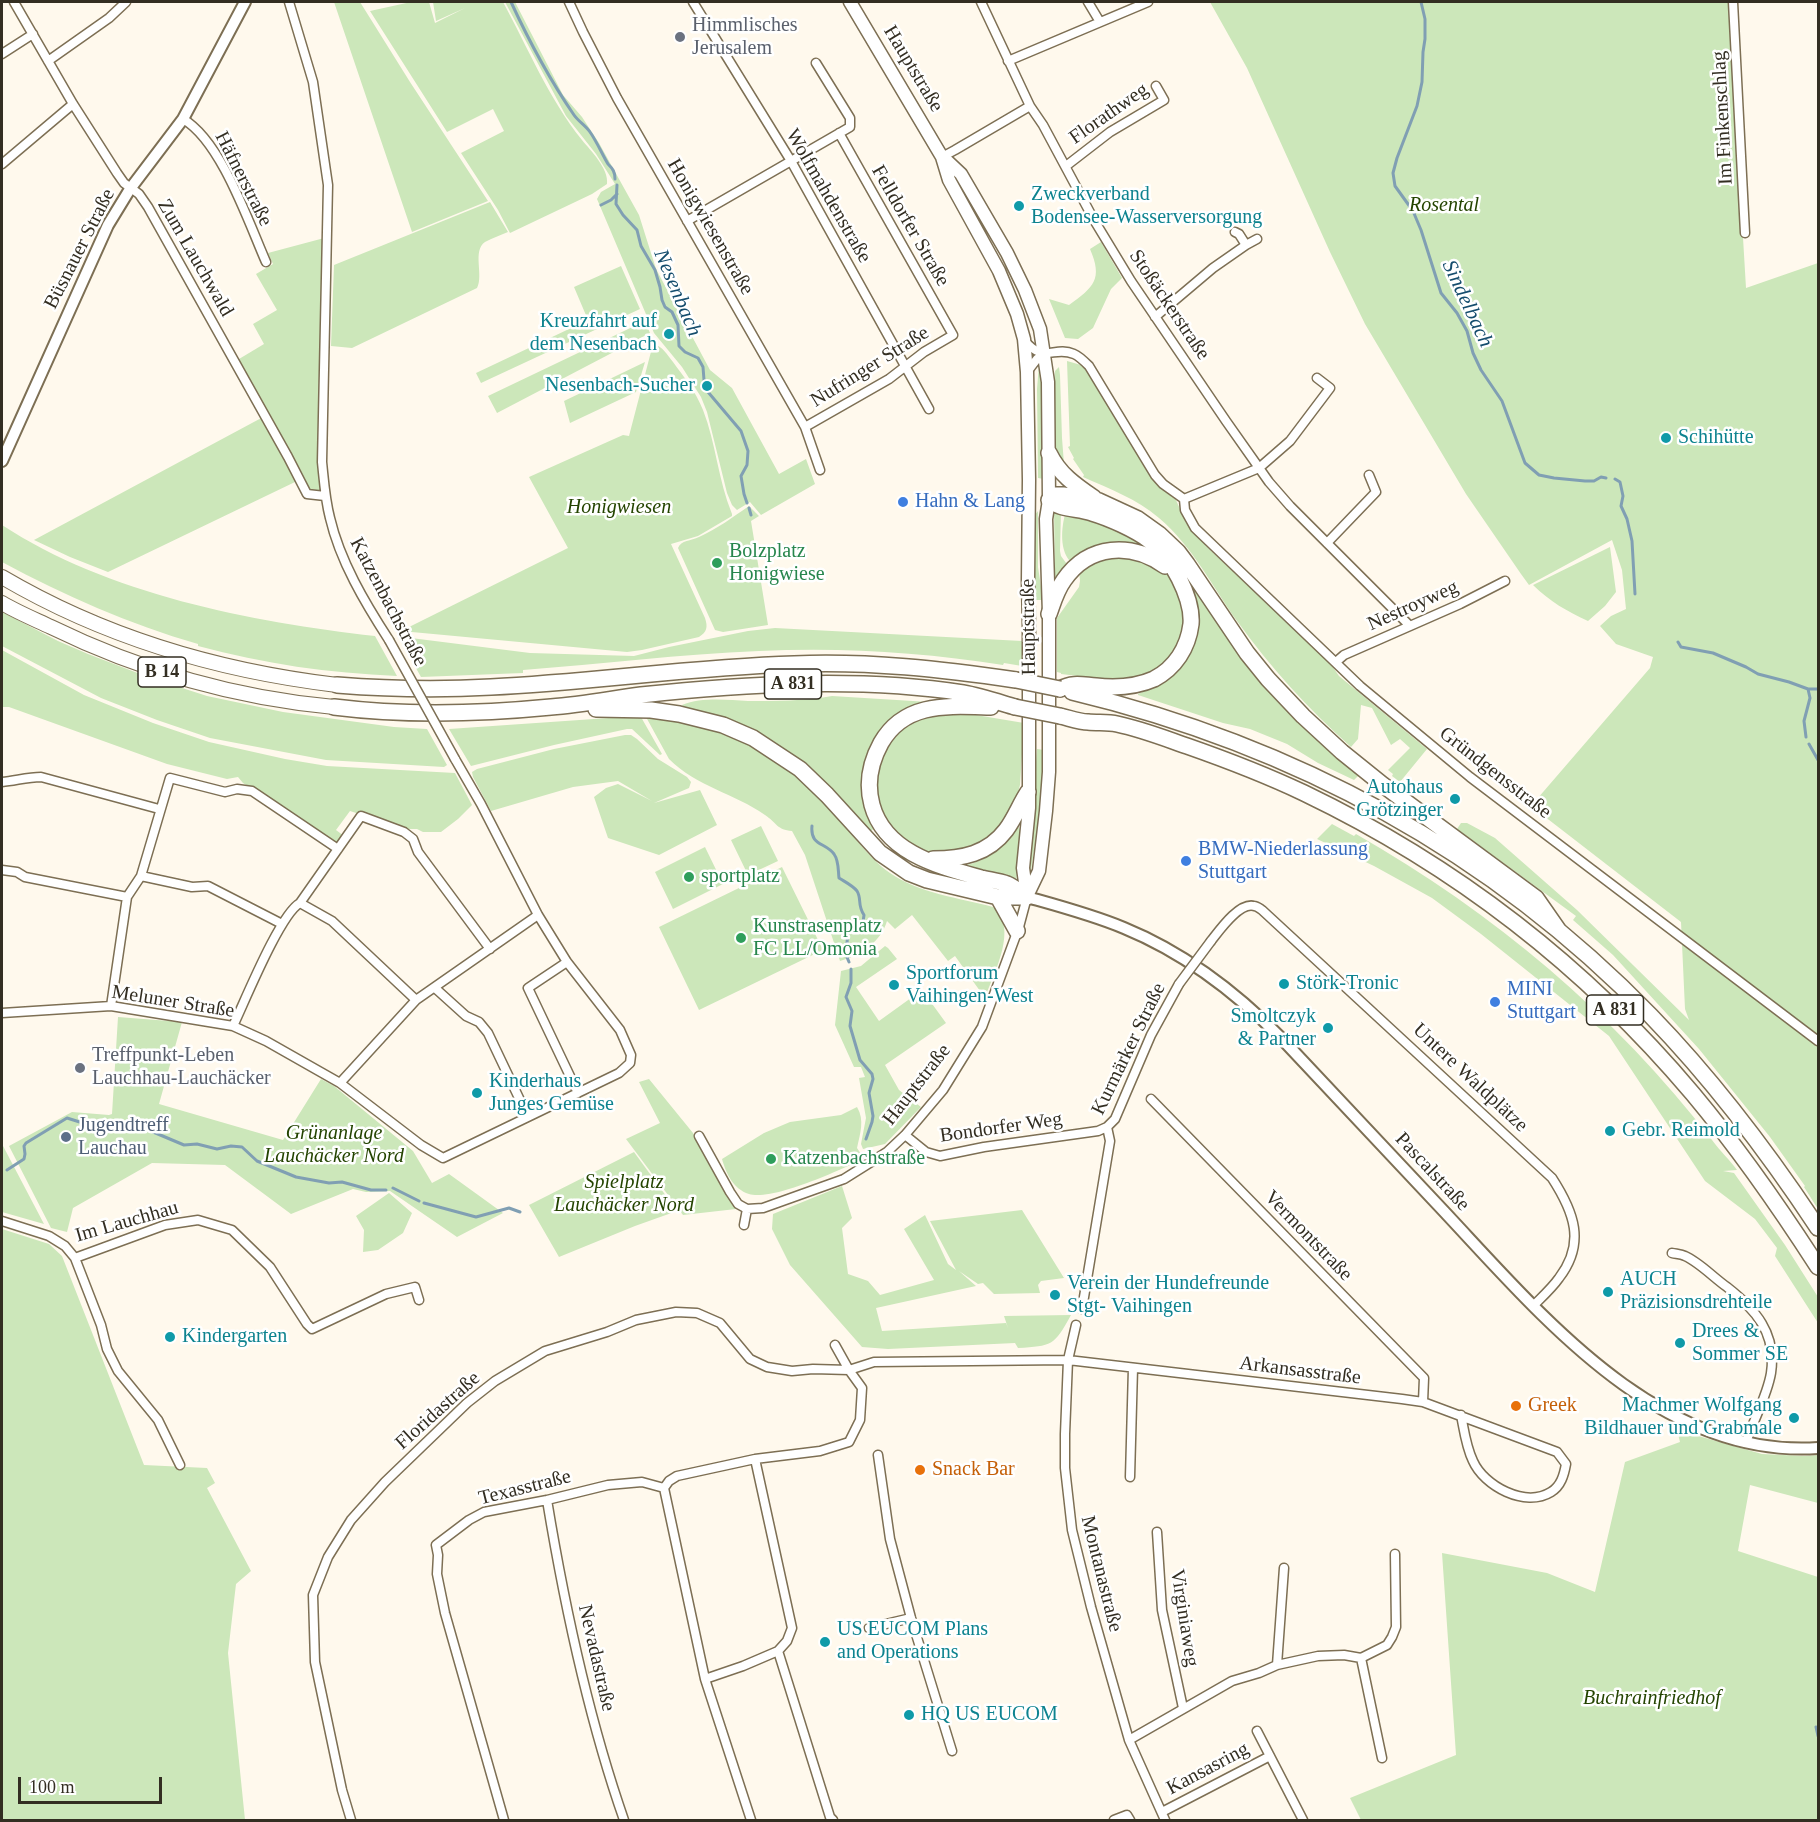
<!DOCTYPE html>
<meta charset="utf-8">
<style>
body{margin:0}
#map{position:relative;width:1820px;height:1822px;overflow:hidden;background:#fff9ed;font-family:"Times New Roman",serif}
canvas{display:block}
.frame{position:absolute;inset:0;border:3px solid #332e22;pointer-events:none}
.scale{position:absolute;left:18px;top:1777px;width:144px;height:27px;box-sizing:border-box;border:3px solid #332e22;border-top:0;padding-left:8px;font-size:18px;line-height:21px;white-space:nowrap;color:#332e22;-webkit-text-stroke:4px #fff;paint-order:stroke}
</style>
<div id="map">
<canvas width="1820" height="1822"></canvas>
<div class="frame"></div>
<div class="scale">100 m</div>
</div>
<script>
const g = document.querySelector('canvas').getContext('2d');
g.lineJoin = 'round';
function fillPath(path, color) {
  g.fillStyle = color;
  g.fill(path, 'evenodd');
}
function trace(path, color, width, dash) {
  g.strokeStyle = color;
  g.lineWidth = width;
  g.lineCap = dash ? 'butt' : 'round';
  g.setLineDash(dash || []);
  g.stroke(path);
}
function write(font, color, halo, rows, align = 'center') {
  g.font = font + ' "Times New Roman",serif';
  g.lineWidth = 5;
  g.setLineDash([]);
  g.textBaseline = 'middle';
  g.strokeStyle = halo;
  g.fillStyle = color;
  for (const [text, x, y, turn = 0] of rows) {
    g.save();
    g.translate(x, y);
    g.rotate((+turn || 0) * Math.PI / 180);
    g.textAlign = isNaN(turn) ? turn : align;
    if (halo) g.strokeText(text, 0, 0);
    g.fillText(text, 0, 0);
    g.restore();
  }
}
fillPath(new Path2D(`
 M334 2H360L410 82 488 201 412 232Z
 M411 2H429L435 23 465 8 436 21 433 2H503C528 48 549 99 582 140 591 151 609 169 607 184L592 194 510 233 498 210 461 153 504 131 493 109 447 132 370 11Z
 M505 2H515L563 95 582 117 599 143 639 215 656 269 710 370 732 388 779 474 806 459 815 484 761 515 750 502 737 510 732 505 727 493 707 412 701 397 682 367 654 333 597 199 601 192 615 184 596 154 566 116Z
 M1210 2H1729L1746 288 1818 263V1209L1804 1187 1805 1186 1770 1137 1699 1049 1613 955 1573 920 1576 916 1457 829 1461 823H1467L1495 838 1577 910 1689 1020 1685 1009 1681 922 1531 806 1650 668 1653 657 1616 644 1600 626 1611 616 1626 609 1622 570 1612 540 1529 585 1521 574 1466 494 1365 324 1330 252 1247 68Z
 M490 202 508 232C501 235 492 238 485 242 472 251 484 275 477 288L352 348 331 346 334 265Z
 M328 237 325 496 307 494 297 478 295 482 108 572 70 557 34 540 265 416 234 362 264 344 253 324 277 310 256 274 273 264 268 253Z
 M1101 242 1122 278 1111 289 1093 328 1078 339 1065 338 1049 299 1069 305C1094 287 1103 279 1090 249Z
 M621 266 640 309 481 383 476 373 588 320 574 287Z
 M645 321 650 333 497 413 488 396Z
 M653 344C663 346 667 355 673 362 684 377 696 392 703 410 716 443 718 480 732 514V516L698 536 671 544 705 618C708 627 707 632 699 637L642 650 627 652 401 631 568 548 529 477 623 435 629 436Z
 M1067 361 1081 365 1089 370 1151 475 1163 490 1176 500 1186 523 1208 548 1330 663 1339 676 1427 749 1400 782 1392 776 1393 774 1388 770 1410 748 1400 739 1391 745 1372 708 1361 705 1358 739 1351 747C1308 709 1270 667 1237 621 1212 586 1193 547 1159 518 1137 499 1110 489 1083 477L1084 475 1073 459 1074 458 1068 447 1070 446Z
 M645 362 636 392 570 423 564 401Z
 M1042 363 1044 479 1038 478 1037 389 1039 364Z
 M1059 367 1060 375 1062 438 1064 464 1057 454 1055 447 1054 381 1055 371Z
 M749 506 759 516 751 521 768 625 723 632 715 630 678 548C681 540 691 541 699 537 717 529 733 517 749 506Z
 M1054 510 1061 511 1060 551 1061 556 1069 567 1055 582Z
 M1038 511V567L1043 600H1033L1034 516Z
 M1066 511C1092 516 1122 530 1144 546L1143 549 1072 563C1059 552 1061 527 1066 511Z
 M2 525C107 594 251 622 375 636L397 676C329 673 264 664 198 646V644C129 624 65 596 2 562Z
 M1610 547 1616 592 1605 606 1588 621C1568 612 1549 601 1533 585Z
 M1130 555 1165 571 1180 593 1185 624 1177 651 1158 670 1128 682 1061 674V673L1057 672V618L1079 587 1080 581 1079 570 1094 560Z
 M1187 576 1239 653 1359 775 1354 780 1318 763 1287 744 1250 729 1223 723 1138 695V694L1166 681 1175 673 1187 658 1197 611Z
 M2 612 58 641 88 654 148 677 207 696 283 712 394 727 427 729 447 765 444 767 326 760 210 738 157 720 101 698 2 646Z
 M775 628 1022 641V666L1004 663 1003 665C922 652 840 647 759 651 680 654 602 664 523 670V673L421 677 399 638 403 637 530 653 634 656 669 647 748 631Z
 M2 650 84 695 153 723 209 742 285 759 327 766 455 773 472 805 458 819 441 832H423L417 829H405L350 811 336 830 344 836 336 844 243 783 238 777 227 779 167 764 9 707H2Z
 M832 696 929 702 879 734 875 828 869 832 836 795 712 715 685 708 682 705C702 697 727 700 748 701 776 701 804 701 832 696Z
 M958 712 1024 723 1020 785 1013 812 988 842 942 855 915 848 891 830 878 805 875 779 886 745 903 727 932 714Z
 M623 717H641L662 754 660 755 632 729H627L554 745 471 766 449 729Z
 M646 717C713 722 773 748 820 796 843 820 864 855 890 873 918 893 960 898 993 907 1019 927 994 973 985 998L955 956 948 961 912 915 895 929 887 921C881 942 861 955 840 961L805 855 792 831C777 830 777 823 765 815 734 793 697 787 669 759Z
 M625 735H631L637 739 658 759 687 777 691 782 689 788 654 803 700 790 717 825 659 855 608 838 594 797 606 788 618 784 652 801 618 781 573 787 491 811 473 777 472 772 477 769 554 749Z
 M1037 749 1044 750 1041 804 1030 877 1027 876Z
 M1332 824 1354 836 1356 834C1493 912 1615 1014 1712 1140 1720 1151 1730 1160 1737 1170L1723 1171 1734 1173 1785 1245 1818 1297V1323L1775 1256 1777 1248 1755 1219 1705 1181 1609 1036 1481 934 1432 898 1374 866 1317 839Z
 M761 826 778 861 748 875 731 840Z
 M1018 826 1021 832 1016 882 959 867C979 863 997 854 1010 838 1014 834 1015 831 1018 826Z
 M705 847 723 884 673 909 655 872Z
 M782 867 823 950 699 1010 659 927Z
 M885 946 888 948 897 959 856 987 879 1021 922 990 946 1023 885 1065 899 1090 921 1107 885 1144 863 1149 861 1144 866 1118 859 1078 865 1077 861 1067H854L835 1025 841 971 861 966Z
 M118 1017 182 1022 159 1104 283 1140 321 1079 334 1086 413 1151 432 1183 449 1174 503 1213 457 1237 390 1191 366 1192 353 1189 291 1214 225 1165 152 1163 73 1208 67 1232 51 1228 9 1146 72 1112 109 1115 112 1114Z
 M649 1079 693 1133 736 1209 683 1215 626 1139 660 1123 639 1082Z
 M857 1107C865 1120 860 1134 857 1148L861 1154 876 1152C853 1165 773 1202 749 1194 733 1189 726 1173 722 1159L764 1133 790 1122 841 1115Z
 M2 1144 44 1224 2 1212Z
 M634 1152 677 1211 635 1226 559 1257 529 1205Z
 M842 1186 852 1218 842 1228 848 1274 868 1281 880 1295 934 1280 904 1229 925 1215 948 1264 956 1270 930 1221 1022 1210 1064 1278 1041 1281 1038 1285 1040 1293 994 1294 983 1283 978 1284 959 1271 976 1286 876 1308 882 1331 1006 1323 1008 1328 1004 1316 1071 1315C1054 1346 1052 1346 1018 1348L1015 1343 888 1349 862 1347 790 1265 772 1229 773 1214Z
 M389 1193 412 1213 403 1233 378 1250 363 1252 364 1230 356 1216Z
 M2 1229 49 1244 62 1256 144 1465 207 1468 215 1483 207 1488 251 1571 236 1584 228 1653 245 1820H2Z
 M1677 1430 1762 1454 1805 1456 1818 1455V1503L1750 1485 1738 1551 1818 1577V1820H1361L1350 1798 1456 1755 1442 1553 1547 1573 1595 1592 1625 1462 1680 1442Z`), '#cce7ba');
trace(new Path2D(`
 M511 2C529 41 550 80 574 115 579 122 586 126 590 132 597 142 602 154 608 164 613 169 615 172 615 179
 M1421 2 1425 19V39L1423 52 1422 82 1417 106 1397 158 1393 173 1395 186 1413 211 1421 230 1441 293 1457 313 1467 331 1473 353 1481 370 1502 401 1525 463 1539 475 1554 478 1585 481H1594L1601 477 1606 478
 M617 185 616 204 623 215 637 230 641 246 655 270 660 287 662 300 665 307 672 312 678 325 679 346 685 352 698 358 703 367 704 380 708 392 741 431 748 451 747 465 741 476 744 494 747 503
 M601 205 611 200 617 194
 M1615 479 1620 482 1623 496 1621 506 1627 519 1632 541 1635 594
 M749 508 751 515
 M1678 642 1681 647 1713 653 1746 667 1758 674 1789 682 1808 689H1818
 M1806 737 1804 721 1810 698 1808 689
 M1809 744 1818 760
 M812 826C810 846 825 842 834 854 839 861 838 870 839 878 845 882 852 885 857 891 862 899 857 905 864 915L863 922C849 928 848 926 847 943 846 953 845 953 849 962
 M851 969V983L846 997 852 1011 850 1026 860 1060 872 1074 873 1079 869 1093 873 1116 872 1122 866 1139
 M7 1170 24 1159 25 1154 24 1146 26 1143 67 1118 105 1130 116 1128 146 1129 184 1145 197 1144 217 1149 231 1146 242 1147 257 1161 296 1177 329 1183 342 1182 371 1190H386
 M393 1188 419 1201
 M424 1203 476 1217 509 1208 520 1212
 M1816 1727 1818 1736`), '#809fb3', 3);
const minor = new Path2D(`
 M14 2 73 104 117 173 124 183 139 194 148 207 288 457 307 494 325 496
 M289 2 313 82 328 185 322 462C324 481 325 499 330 518 340 561 365 603 389 640
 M569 2 583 32 617 98 805 427 820 470
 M693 2 791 161 929 409
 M981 2 1030 106 1043 125 1094 220 1131 281 1226 421 1269 482 1290 506 1409 625
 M1088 2 1100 22
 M1733 2 1745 233
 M2 54 33 34
 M48 61 109 18 126 2
 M1008 61 1148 2
 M183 119C221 141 248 221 266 262
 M942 157 955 150 1030 106
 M2 164 73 104
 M1066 166 1110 132 1164 100 1156 86
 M687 221 850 127V118L816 63
 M1246 245 1257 239
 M1155 317 1213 268 1246 245 1239 234 1235 232
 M1024 340C1045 365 1053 345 1074 354 1079 356 1085 362 1089 366L1155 475 1163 484 1184 499
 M1027 372 1037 359 1045 354
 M805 427 889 379 924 352 953 335 839 133
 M1184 499 1185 510 1195 528 1360 686 1470 777 1818 1041
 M1184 499 1259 468 1290 441 1330 388 1317 378
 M1327 543 1376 492 1369 475
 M1336 662 1344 655 1460 604 1505 581
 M2 782C15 781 27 777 41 777L159 809
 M2 870 17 872 25 877 127 897
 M141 876 192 887 208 886 282 924
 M300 903 332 921 416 1000
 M1211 941C1219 931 1239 902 1254 906 1257 906 1259 908 1262 910L1552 1178C1574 1212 1586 1243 1559 1278 1552 1288 1542 1297 1533 1306
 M567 962 528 988 578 1093
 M435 988 466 1016 479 1022 488 1033 528 1117
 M111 1006 127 897 141 876 170 778 225 792 237 789 252 791 338 849
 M2 1013 111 1006 233 1026 266 1041 340 1083 421 1145 443 1158 619 1073 630 1063 631 1055 620 1030 567 962 538 915 481 804 455 759
 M233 1026C245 1001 280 914 300 903L361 816 404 832 413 839 418 852 490 949
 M340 1083 416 1000 538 915
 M1151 1099 1424 1378 1423 1402
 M905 1135 926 1152 940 1156 984 1147 1098 1131 1107 1127 1115 1119 1151 1035 1179 984
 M699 1136 730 1192 738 1204 747 1209
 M747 1209 763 1208 844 1179 887 1152 905 1135 943 1090 982 1027 1019 927 1027 897
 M2 1221 49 1236 65 1246 75 1258 101 1325 107 1349 118 1371 158 1420 180 1465
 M744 1225 747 1209
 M1672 1253C1676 1254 1681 1254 1685 1256 1699 1262 1714 1278 1727 1287 1755 1309 1777 1333 1771 1373 1767 1397 1753 1420 1746 1443
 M75 1258 165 1225 198 1220 232 1230 270 1267 307 1324 312 1329 386 1294 415 1287 419 1300
 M1082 1309 1110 1141 1107 1127
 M1076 1325 1068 1360 1065 1434V1468L1072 1530 1091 1607 1129 1740 1165 1820
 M878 1455 890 1539 911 1618 952 1751
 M755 1459 792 1628 787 1641 778 1651 830 1817 833 1820
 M1130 1477 1133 1368
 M664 1488 705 1679 751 1820
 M664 1488 669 1481 677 1476 755 1459 820 1451 849 1442 860 1420 862 1388 849 1370 835 1345
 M547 1500C565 1609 588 1717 624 1820
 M1157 1532 1162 1610 1183 1708
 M869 1628 911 1618
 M1361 1658 1382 1758
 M1277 1665 1284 1568
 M705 1679 743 1666 778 1651
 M1257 1731 1303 1820
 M1129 1740 1232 1681 1259 1673 1277 1665 1318 1656 1344 1655 1361 1658 1387 1645 1392 1637 1396 1627 1395 1554
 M1162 1812 1270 1756
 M351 1820 342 1790 315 1662 313 1595 328 1557 351 1520 385 1482 467 1403 495 1381 545 1351 607 1332 636 1320 676 1312 697 1313 720 1323 750 1359 767 1367 792 1371 813 1369 849 1370 874 1362 1068 1360 1402 1399 1423 1402 1557 1452 1566 1464C1564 1475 1561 1486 1551 1492 1525 1508 1484 1486 1473 1461 1466 1447 1464 1430 1461 1415
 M504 1820 445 1613 437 1574 438 1555 436 1545 469 1520 484 1512 547 1500 608 1485 642 1482 664 1488
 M1114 1820 1127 1815 1130 1820`);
const tertiary = new Path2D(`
 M2 461 108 225 130 189 183 119 245 2
 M1027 897C1059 906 1093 915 1124 928 1185 953 1236 992 1282 1039 1334 1094 1386 1149 1438 1205 1538 1311 1656 1459 1818 1448`);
const secondary = new Path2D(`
 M850 2 942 157 949 180 999 271 1017 314 1024 339 1027 372 1029 480 1028 580 1029 627V808L1023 868 1027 897
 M944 158 961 174 1007 253 1025 290 1040 329 1048 382 1049 500 1046 519 1049 614V772L1046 811 1039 871 1027 896`);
const trunk = new Path2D(`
 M2 577C104 637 219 671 337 685
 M2 603C17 612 34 619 51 627 139 670 236 698 334 707`);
const motorway = new Path2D(`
 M1049 453C1059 474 1075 485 1094 498
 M1049 614C1053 603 1056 591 1064 580 1089 544 1131 542 1165 566
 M337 685C388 689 440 690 491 687 593 682 693 667 794 664 869 661 942 669 1016 680
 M1060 689C1073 682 1082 685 1096 686 1115 688 1136 687 1154 679 1175 668 1188 648 1191 624 1193 598 1171 556 1150 541 1136 530 1109 518 1092 513 1078 508 1060 510 1049 500L1055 495H1063L1099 501 1138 519 1159 534 1178 552 1187 564 1247 653 1268 679 1303 716 1342 752 1383 785 1536 898 1559 931
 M1072 692C1294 745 1492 852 1651 1016 1714 1081 1769 1154 1818 1228
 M334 707C406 716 479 714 551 707 581 705 611 699 641 695 744 684 859 677 963 693 980 696 998 702 1015 707
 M991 707C950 706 905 701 881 743 870 763 866 783 872 805 885 853 939 866 981 878 989 880 999 881 1007 884 1014 887 1021 893 1027 897
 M596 709 651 710 679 714 723 725 753 738 800 769 827 795 880 853 909 873 927 880 998 897H1027
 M1060 716C1069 718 1079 722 1088 722 1098 723 1108 722 1117 724 1141 729 1164 738 1187 746 1227 760 1266 775 1304 793 1454 865 1586 967 1693 1094 1739 1149 1780 1208 1818 1267
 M933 859C962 859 988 854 1006 830 1015 818 1020 804 1028 792
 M998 897 1017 931`);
trace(minor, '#7d6f54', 11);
trace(tertiary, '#7d6f54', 14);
trace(secondary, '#7d6f54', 15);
trace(trunk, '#7d6f54', 16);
trace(motorway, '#7d6f54', 18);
trace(minor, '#fff', 8);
trace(tertiary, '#fff', 10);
trace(secondary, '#fff', 12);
trace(trunk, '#fff', 14);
trace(motorway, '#fff', 15);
const minorBridge = new Path2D(`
 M389 640 455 759
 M1179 984 1211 941`);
const motorwayBridge = new Path2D(`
 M1016 680 1060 689
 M1015 707 1060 716`);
trace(minorBridge, '#7d6f54', 11, []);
trace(motorwayBridge, '#7d6f54', 18, []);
trace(minorBridge, '#fff', 8);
trace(motorwayBridge, '#fff', 15);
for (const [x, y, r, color] of [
 [680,37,6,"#6b7280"],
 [1019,206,6,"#0f9aa8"],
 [669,334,6,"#0f9aa8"],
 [707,386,6,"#0f9aa8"],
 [1666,438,6,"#0f9aa8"],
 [903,502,6,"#3f7fe0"],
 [717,563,6,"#2e9e5b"],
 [1455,799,6,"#0f9aa8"],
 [1186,861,6,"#3f7fe0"],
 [689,877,6,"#2e9e5b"],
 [741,938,6,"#2e9e5b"],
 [1284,984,6,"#0f9aa8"],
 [894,985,6,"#0f9aa8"],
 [1495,1002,6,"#3f7fe0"],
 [1328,1028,6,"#0f9aa8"],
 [80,1068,6,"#6b7280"],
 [477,1093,6,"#0f9aa8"],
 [1610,1131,6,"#0f9aa8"],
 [66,1137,6,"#5c6f8a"],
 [771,1159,6,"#2e9e5b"],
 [1608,1292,6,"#0f9aa8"],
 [1055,1295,6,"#0f9aa8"],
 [170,1337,6,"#0f9aa8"],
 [1680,1343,6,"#0f9aa8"],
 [1516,1406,6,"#e8710a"],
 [1794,1418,6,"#0f9aa8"],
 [920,1470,6,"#e8710a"],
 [825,1642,6,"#0f9aa8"],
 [909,1715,6,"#0f9aa8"]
]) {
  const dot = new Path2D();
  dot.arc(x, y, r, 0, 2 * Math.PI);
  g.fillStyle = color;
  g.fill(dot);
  trace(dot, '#fff', 2);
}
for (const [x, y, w] of [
 [162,672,48],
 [793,684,57],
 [1615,1010,57]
]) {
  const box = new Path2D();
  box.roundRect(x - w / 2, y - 15, w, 30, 4.5);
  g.fillStyle = '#fff';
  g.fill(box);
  trace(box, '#332e22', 1.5);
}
write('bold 18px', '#332e22', null, [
 ["B 14",162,672],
 ["A 831",793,684],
 ["A 831",1615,1010]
]);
write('20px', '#5b616d', '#fff', [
 ["Himmlisches",692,26],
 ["Jerusalem",692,49],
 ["Treffpunkt-Leben",92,1056],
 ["Lauchhau-Lauchäcker",92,1079]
], 'left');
write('20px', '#332e22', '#fff', [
 ["Hauptstraße",913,69,59],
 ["Florathweg",1109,114,-35],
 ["Im Finkenschlag",1723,118,-93],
 ["Häfnerstraße",243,179,63],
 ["Wolfmahdenstraße",828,196,60],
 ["Felldorfer Straße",910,226,60],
 ["Honigwiesenstraße",710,227,60],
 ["Büsnauer Straße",80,249,-63],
 ["Zum Lauchwald",195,258,60],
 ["Stoßäckerstraße",1169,305,56],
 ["Nufringer Straße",870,367,-32],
 ["Katzenbachstraße",388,602,62],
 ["Nestroyweg",1413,606,-24],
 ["Hauptstraße",1029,627,-91],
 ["Gründgensstraße",1495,773,38],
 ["Meluner Straße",173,1002,9],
 ["Kurmärker Straße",1129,1049,-64],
 ["Untere Waldplätze",1470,1078,43],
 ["Hauptstraße",917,1085,-52],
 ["Bondorfer Weg",1001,1128,-8],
 ["Pascalstraße",1432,1172,47],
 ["Im Lauchhau",127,1222,-16],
 ["Vermontstraße",1308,1236,46],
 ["Arkansasstraße",1300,1371,7],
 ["Floridastraße",438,1411,-42],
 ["Texasstraße",525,1488,-14],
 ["Montanastraße",1101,1574,76],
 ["Virginiaweg",1184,1618,81],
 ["Nevadastraße",596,1658,77],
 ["Kansasring",1208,1769,-28]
]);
write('20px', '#0d838f', '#fff', [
 ["Zweckverband",1031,195],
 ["Bodensee-Wasserversorgung",1031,218],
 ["Kreuzfahrt auf",657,322,"right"],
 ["dem Nesenbach",657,345,"right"],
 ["Nesenbach-Sucher",695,386,"right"],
 ["Schihütte",1678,438],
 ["Autohaus",1443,788,"right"],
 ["Grötzinger",1443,811,"right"],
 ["Sportforum",906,974],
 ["Vaihingen-West",906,997],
 ["Störk-Tronic",1296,984],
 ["Smoltczyk",1316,1017,"right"],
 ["& Partner",1316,1040,"right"],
 ["Kinderhaus",489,1082],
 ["Junges Gemüse",489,1105],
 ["Gebr. Reimold",1622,1131],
 ["AUCH",1620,1280],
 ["Präzisionsdrehteile",1620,1303],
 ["Verein der Hundefreunde",1067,1284],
 ["Stgt- Vaihingen",1067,1307],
 ["Drees &",1692,1332],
 ["Sommer SE",1692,1355],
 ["Kindergarten",182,1337],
 ["Machmer Wolfgang",1782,1406,"right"],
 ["Bildhauer und Grabmale",1782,1429,"right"],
 ["US EUCOM Plans",837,1630],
 ["and Operations",837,1653],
 ["HQ US EUCOM",921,1715]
], 'left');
write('italic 20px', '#244400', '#fff', [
 ["Rosental",1444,206],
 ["Honigwiesen",619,508],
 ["Grünanlage",334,1134],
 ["Lauchäcker Nord",334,1157],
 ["Spielplatz",624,1183],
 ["Lauchäcker Nord",624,1206],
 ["Buchrainfriedhof",1652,1699]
]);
write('20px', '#366cbe', '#fff', [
 ["Hahn & Lang",915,502],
 ["BMW-Niederlassung",1198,850],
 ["Stuttgart",1198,873],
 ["MINI",1507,990],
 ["Stuttgart",1507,1013]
], 'left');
write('20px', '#27864d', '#fff', [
 ["Bolzplatz",729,552],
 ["Honigwiese",729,575],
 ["sportplatz",701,877],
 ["Kunstrasenplatz",753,927],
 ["FC LL/Omonia",753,950],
 ["Katzenbachstraße",783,1159]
], 'left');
write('20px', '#4e5e75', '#fff', [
 ["Jugendtreff",78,1126],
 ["Lauchau",78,1149]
], 'left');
write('20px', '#c56008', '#fff', [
 ["Greek",1528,1406],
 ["Snack Bar",932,1470]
], 'left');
write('italic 21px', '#154d6d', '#fff', [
 ["Nesenbach",677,293,67],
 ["Sindelbach",1467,304,65]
]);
</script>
